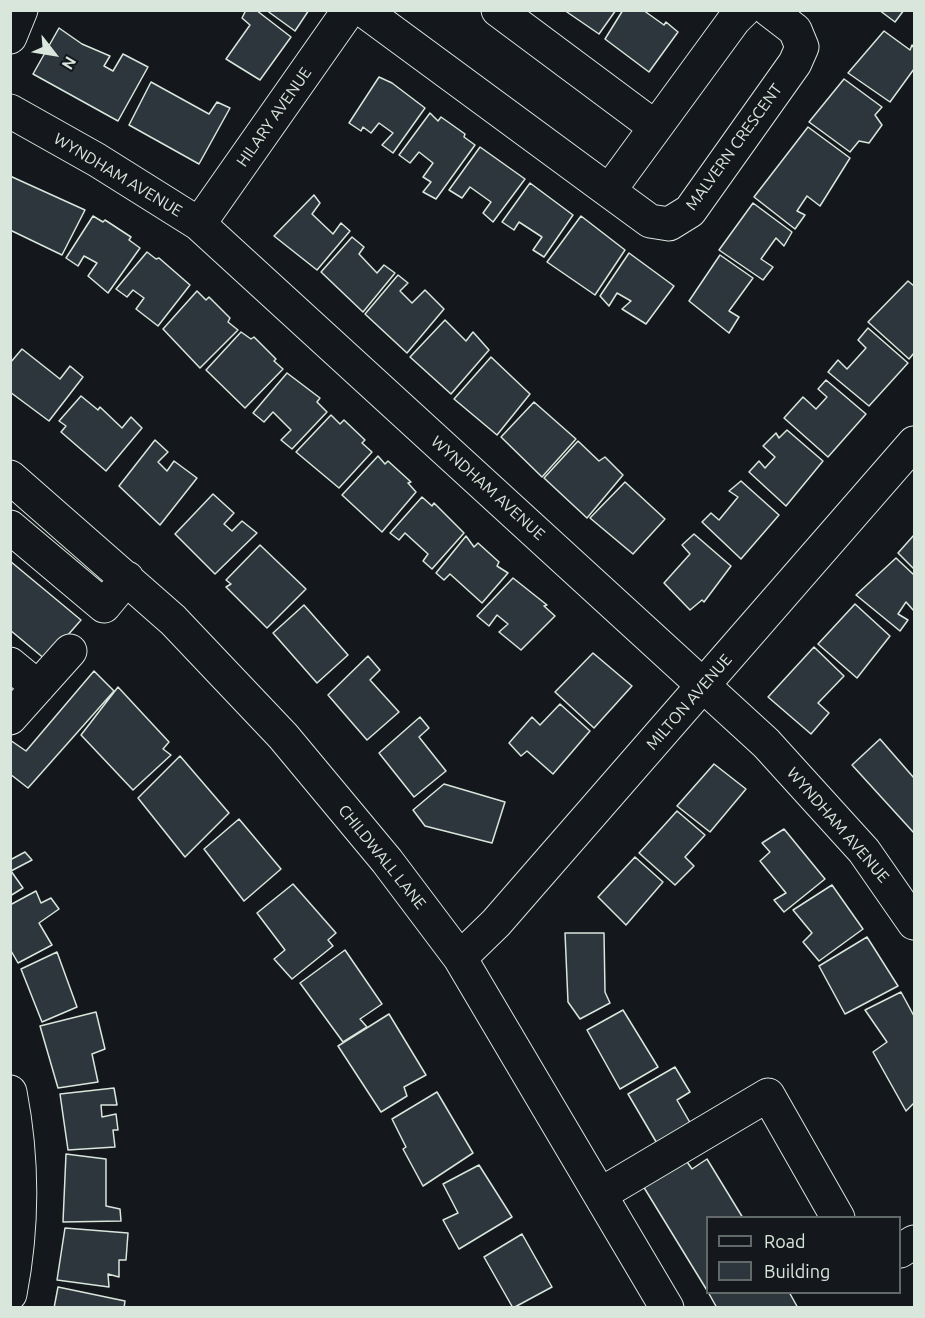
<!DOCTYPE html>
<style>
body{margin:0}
#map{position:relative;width:925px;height:1318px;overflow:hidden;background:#14181c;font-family:Ubuntu,sans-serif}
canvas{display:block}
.frame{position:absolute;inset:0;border:12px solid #d8e6dc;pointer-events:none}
.legend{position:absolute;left:706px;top:1216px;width:195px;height:78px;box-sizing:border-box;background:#14181c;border:2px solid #626a69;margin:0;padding:8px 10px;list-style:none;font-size:18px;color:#d8e6dc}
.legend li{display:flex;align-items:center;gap:12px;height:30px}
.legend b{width:30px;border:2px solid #626a69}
.north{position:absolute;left:24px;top:24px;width:60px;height:60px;-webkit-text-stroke:4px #14181c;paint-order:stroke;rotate:121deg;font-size:16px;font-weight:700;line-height:24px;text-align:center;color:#d8e6dc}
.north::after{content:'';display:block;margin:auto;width:21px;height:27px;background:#d8e6dc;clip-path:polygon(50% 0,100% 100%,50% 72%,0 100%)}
</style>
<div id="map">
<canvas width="925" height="1318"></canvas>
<div class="frame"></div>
<ul class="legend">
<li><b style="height:8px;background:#14181c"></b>Road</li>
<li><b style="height:16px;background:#2c363c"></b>Building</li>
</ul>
<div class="north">N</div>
</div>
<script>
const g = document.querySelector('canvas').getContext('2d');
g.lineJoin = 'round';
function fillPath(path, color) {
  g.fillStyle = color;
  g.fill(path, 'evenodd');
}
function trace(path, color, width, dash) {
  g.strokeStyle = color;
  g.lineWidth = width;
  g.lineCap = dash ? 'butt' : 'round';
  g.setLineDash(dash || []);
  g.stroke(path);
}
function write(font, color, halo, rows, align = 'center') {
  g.font = font + ' Ubuntu,sans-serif';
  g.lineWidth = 4.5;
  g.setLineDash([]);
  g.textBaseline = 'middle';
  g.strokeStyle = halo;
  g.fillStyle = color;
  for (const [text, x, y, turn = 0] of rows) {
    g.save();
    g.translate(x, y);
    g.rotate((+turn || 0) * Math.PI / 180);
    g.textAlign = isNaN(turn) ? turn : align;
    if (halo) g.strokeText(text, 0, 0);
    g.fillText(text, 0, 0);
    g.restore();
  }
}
const building = new Path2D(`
 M246 10H256L291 37 260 80 226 59 250 25 242 18Z
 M266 10H309L295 31Z
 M564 10H616L599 34Z
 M623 10H643L664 25 666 22 678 32 649 72 605 39Z
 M879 10H904L895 22Z
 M59 28 82 44 110 56 104 66 113 71 123 54 148 67 118 121 33 74Z
 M884 31 910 50 912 45 914 48V69L890 102 848 73Z
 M379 77 392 83 425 108 393 153 382 145 393 133 379 123 371 133 363 127 361 131 349 123Z
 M844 79 882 107 875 115 882 125 869 143 859 141 850 152 809 122Z
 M151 82 209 114 217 102 230 108 199 164 129 125Z
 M430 113 438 121 441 117 465 134 464 137 475 145 436 199 423 192 431 182 423 177 433 163 419 152 410 163 399 155Z
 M808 127 850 158 820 206 807 196 797 211 805 215 795 229 754 197Z
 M480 147 525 179 493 222 483 213 491 202 470 187 462 198 449 190Z
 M10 176 85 210 62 255 10 230Z
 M530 183 573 215 544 257 533 250 542 237 519 222 514 230 502 222Z
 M314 195 320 203 312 214 333 234 341 223 350 231 317 270 274 236Z
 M753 203 792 232 784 246 776 238 761 259 773 267 763 280 719 250Z
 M93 216 103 222 105 220 131 237 129 240 140 248 108 293 88 276 97 263 84 256 78 266 66 258Z
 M581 216 625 250 595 295 547 262Z
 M352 237 364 247 359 254 377 273 384 265 395 273 363 312 321 272Z
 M147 252 156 259 159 258 190 285 158 326 136 309 144 298 133 290 127 297 116 289Z
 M629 253 674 286 646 324 622 309 631 301 617 293 609 306 600 296Z
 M720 255 753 278 729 311 739 317 729 333 689 301Z
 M398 275 408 283 400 291 412 303 425 290 444 309 407 353 365 314Z
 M908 281 914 286V353L909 359 868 322Z
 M197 291 206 300 209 297 230 318 228 322 238 330 200 368 163 329Z
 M445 320 466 341 473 332 489 350 451 394 410 357Z
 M868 328 908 363 869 406 828 372 838 360 847 369 866 348 858 340Z
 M241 332 251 339 254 337 276 359 274 361 283 369 245 408 206 370Z
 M22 349 60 379 70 366 83 377 49 421 10 392V363Z
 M491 357 530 394 497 435 454 399Z
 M287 373 320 398 317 402 327 412 292 449 281 440 291 430 273 412 264 422 253 413Z
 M826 380 866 414 828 457 784 418 803 397 816 409 827 397 818 389Z
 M81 396 98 410 100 407 122 428 131 417 142 428 106 471 61 432 66 426 59 421Z
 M534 402 576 439 542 477 501 437Z
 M331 415 340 424 344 420 365 440 362 443 372 452 339 488 296 452Z
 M787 430 823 461 786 506 749 472 759 461 765 468 775 457 763 446 776 433 779 438Z
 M155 440 168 452 158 462 167 471 174 461 197 478 160 525 119 486Z
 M578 441 599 461 605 457 623 475 587 518 544 478Z
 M378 456 385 464 388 461 411 482 408 483 416 492 382 532 342 495Z
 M741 481 779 515 741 559 702 522 711 513 719 520 738 497 729 491Z
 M625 482 665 519 633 554 590 518Z
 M213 494 234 513 224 524 232 531 242 521 257 533 215 574 175 534Z
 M422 497 432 506 434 503 464 533 432 569 423 561 428 554 405 533 399 540 390 533Z
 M694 534 731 566 704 602 702 600 690 610 664 583 690 554 682 545Z
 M914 535V569L898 553Z
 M466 536 474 547 478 543 499 562 497 566 508 573 482 603 450 574 444 580 436 573Z
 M260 545 306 589 267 628 226 587 231 584 226 580Z
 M896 558 914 575V611L906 602 898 614 908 620 900 631 856 595Z
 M10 561 81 620 46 660 10 630Z
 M513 578 547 605 544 606 555 616 521 650 499 632 508 624 497 615 489 626 477 616Z
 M855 604 890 636 857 678 818 644Z
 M304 605 348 655 317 683 273 633Z
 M814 647 844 676 818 703 829 713 811 734 768 697Z
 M593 653 632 686 594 728 555 692Z
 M368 656 380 670 370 680 399 712 367 740 328 695Z
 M94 671 114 691 28 788 10 774V740L26 751Z
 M118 687 169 742 163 749 171 755 133 790 81 735Z
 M560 704 590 731 553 774 527 751 521 756 509 743 532 717 540 725Z
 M420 717 429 728 419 737 446 771 414 797 379 753Z
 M880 739 914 778V833L852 765Z
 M180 756 229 813 185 857 138 798Z
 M714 764 746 789 710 832 677 806Z
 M444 784 505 802 492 843 425 826 413 810Z
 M677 811 705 835 685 857 694 866 675 885 639 853Z
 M239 819 281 869 244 901 204 849Z
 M784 829 825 879 784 912 774 900 786 893 760 861 770 852 762 843Z
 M25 852 32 860 11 871 23 888 10 896V860Z
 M635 857 663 882 626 925 598 897Z
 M293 884 336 933 328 940 333 946 292 979 274 959 285 950 257 913Z
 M832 885 863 929 819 961 803 942 812 933 793 910Z
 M36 891 41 903 51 898 59 909 39 923 52 945 18 963 10 949V905Z
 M565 933H604L605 992 610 1003 580 1019 568 1002Z
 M867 937 898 986 845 1014 819 966Z
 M345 950 382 1004 360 1019 367 1027 343 1042 300 983Z
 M57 952 77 1007 42 1022 21 969Z
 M901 992 914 1016V1103L906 1111 873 1052 887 1042 865 1010Z
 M623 1010 658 1067 620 1089 587 1030Z
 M96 1012 105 1049 92 1054 98 1082 58 1088 40 1026Z
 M389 1014 426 1075 404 1087 407 1096 381 1112 338 1046Z
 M675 1067 690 1092 677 1100 692 1126 658 1145 628 1094Z
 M114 1088 117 1105H101L102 1117 116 1114 118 1130H113L115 1147 68 1150 60 1094Z
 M437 1092 473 1153 423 1186 403 1149 406 1147 392 1119Z
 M66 1154 106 1159V1206L120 1209 121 1221 63 1222Z
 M683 1156 692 1169 707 1159 743 1218H708V1292L640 1181Z
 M479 1165 512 1217 459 1249 443 1220 458 1213 443 1184Z
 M65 1228 128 1233 126 1260H119V1277L108 1274 109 1287 57 1280Z
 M522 1234 552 1287 513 1308 484 1257Z
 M58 1287 125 1301 124 1308H54Z
 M708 1292H789L798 1308H717Z`);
fillPath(building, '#2c363c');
trace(building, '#d8e6dc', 1.5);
const minor = new Path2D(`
 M363 10 609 191
 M498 10 655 127
 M744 10 734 20 609 191 650 221 669 224 690 211 795 63 802 47 795 30 769 10
 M10 37 21 10
 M10 111 97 160 199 224 766 743 864 851 914 923
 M199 224 349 10
 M10 477 173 620 283 736 387 861 460 958 667 1308
 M10 527 104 606 127 578
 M10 664 38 687
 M10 718 70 651
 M460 958 496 923 914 443
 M10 1092C23 1159 23 1227 10 1294
 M601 1194 768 1095 838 1218
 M900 1251 914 1242`);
trace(minor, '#d8e6dc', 35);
trace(minor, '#14181c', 33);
write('16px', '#d8e6dc', '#14181c', [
 ["HILARY AVENUE",274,117,-55],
 ["MALVERN CRESCENT",734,147,-54],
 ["WYNDHAM AVENUE",118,175,31],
 ["WYNDHAM AVENUE",488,488,42],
 ["MILTON AVENUE",689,702,-49],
 ["WYNDHAM AVENUE",838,825,49],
 ["CHILDWALL LANE",382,857,51]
]);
</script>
